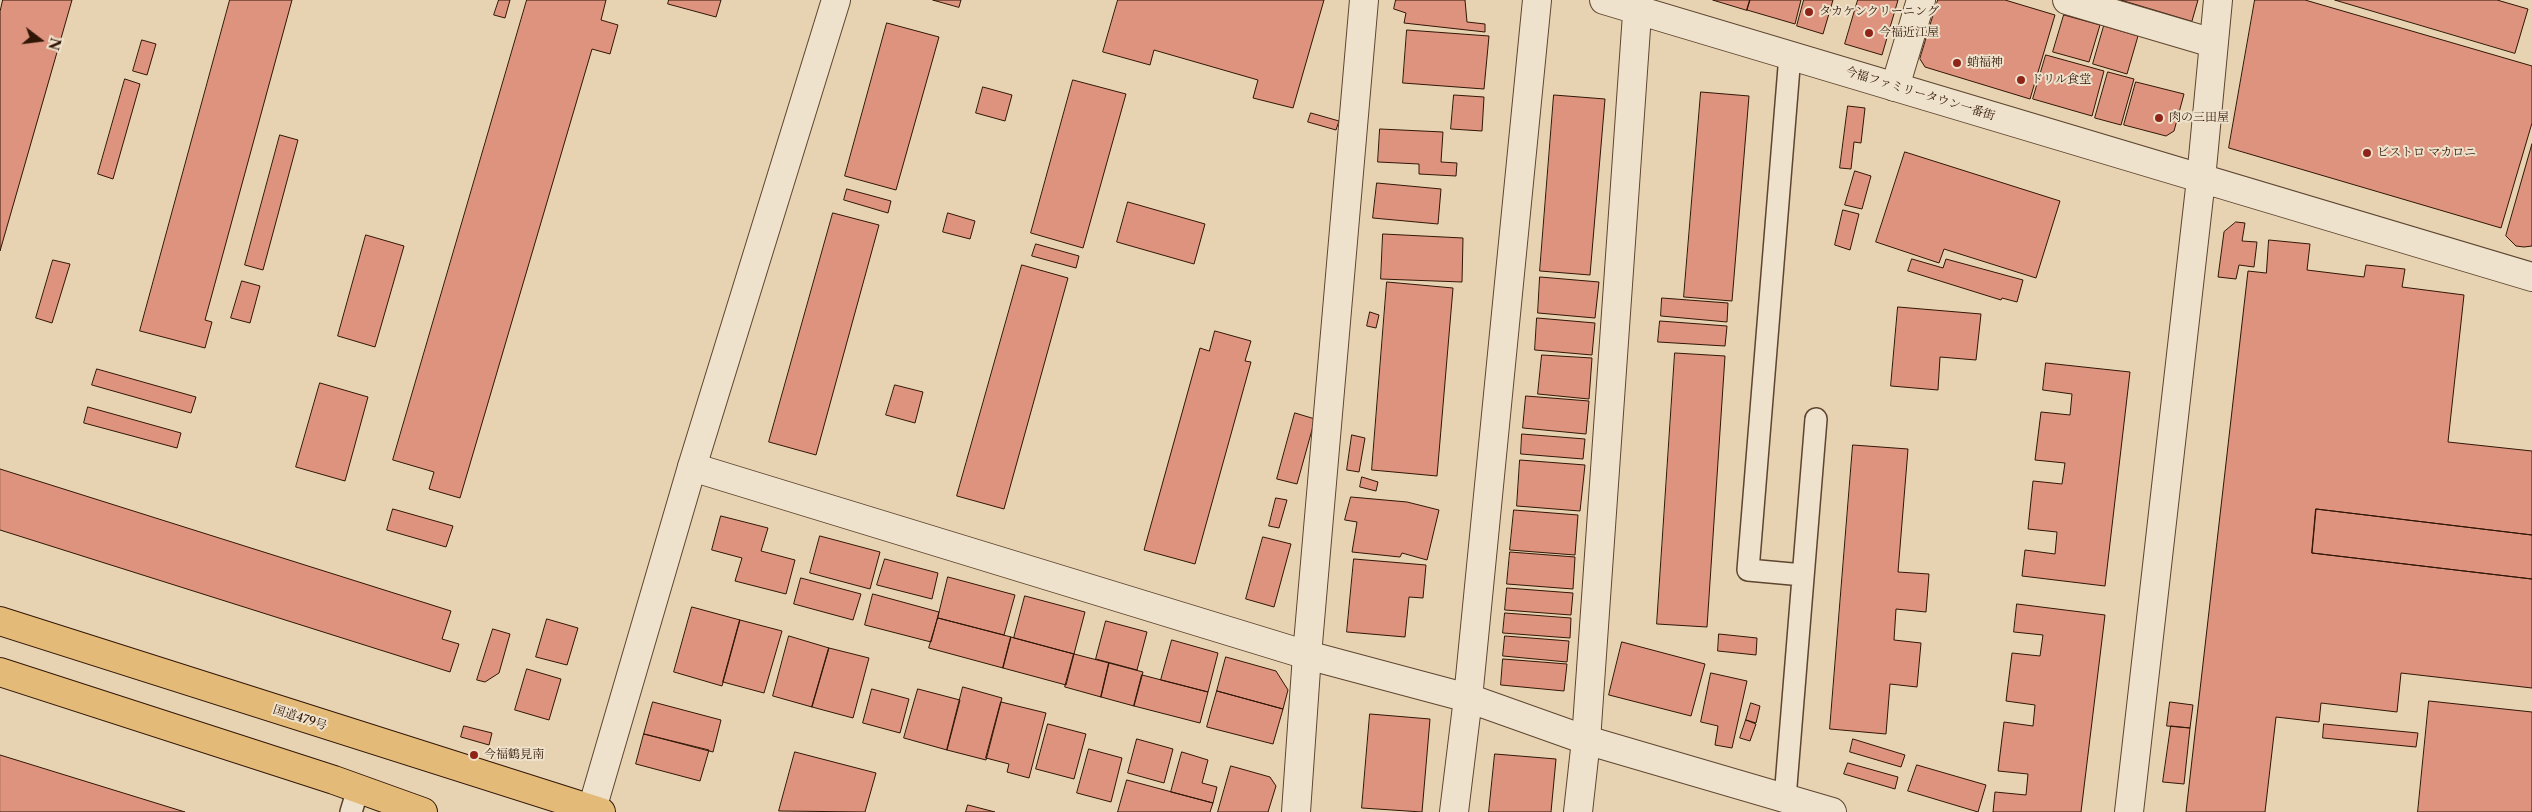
<!DOCTYPE html>
<meta charset="utf-8">
<style>
body{margin:0}
#map{position:relative;width:2532px;height:812px;overflow:hidden;background:#e7d3b1;font-family:"Libre Caslon Text",serif}
canvas{display:block}
.north{position:absolute;left:15px;top:15px;width:50px;height:50px;-webkit-text-stroke:4px #efe2cc;paint-order:stroke;rotate:105deg;font-size:14px;font-weight:700;line-height:20px;text-align:center;color:#311606}
.north::after{content:'';display:block;margin:auto;width:18px;height:22px;background:#311606;clip-path:polygon(50% 0,100% 100%,50% 72%,0 100%)}
</style>
<div id="map">
<canvas width="2532" height="812"></canvas>
<div class="north">N</div>
</div>
<script>
const g = document.querySelector('canvas').getContext('2d');
g.lineJoin = 'round';
function fillPath(path, color) {
  g.fillStyle = color;
  g.fill(path, 'evenodd');
}
function trace(path, color, width, dash) {
  g.strokeStyle = color;
  g.lineWidth = width;
  g.lineCap = dash ? 'butt' : 'round';
  g.setLineDash(dash || []);
  g.stroke(path);
}
function write(font, color, halo, rows, align = 'center') {
  g.font = font + ' "Libre Caslon Text","Noto Serif JP",serif';
  g.lineWidth = 4;
  g.setLineDash([]);
  g.textBaseline = 'middle';
  g.strokeStyle = halo;
  g.fillStyle = color;
  for (const [text, x, y, turn = 0] of rows) {
    g.save();
    g.translate(x, y);
    g.rotate((+turn || 0) * Math.PI / 180);
    g.textAlign = isNaN(turn) ? turn : align;
    if (halo) g.strokeText(text, 0, 0);
    g.fillText(text, 0, 0);
    g.restore();
  }
}
const building = new Path2D(`
 M3 0H72L0 251V12Z
 M230 0H292L205 320 212 322 205 348 140 331Z
 M499 0H510L505 18 494 15Z
 M527 0H606L601 20 618 25 610 54 592 49 460 498 429 489 434 472 393 460Z
 M669 0H721L716 17 668 4Z
 M933 0H961L959 7Z
 M1118 0H1324L1293 108 1253 98 1258 80 1154 50 1150 65 1103 52Z
 M1396 0H1465L1467 22 1485 24V32L1404 23 1406 13 1394 9Z
 M1713 0H1750L1747 10Z
 M1750 0H1801L1795 24 1747 10Z
 M1804 0H1833L1823 34 1797 26Z
 M1858 0H1898L1882 55 1845 44Z
 M1938 0H2005L2055 15 2030 99 1925 67 1920 59Z
 M2121 0H2198L2192 21Z
 M2255 0H2305L2532 66V123L2501 228 2229 148Z
 M2335 0H2497L2528 9 2515 53Z
 M2064 15 2100 25 2089 62 2053 52Z
 M887 23 939 37 896 190 845 176Z
 M2104 26 2138 36 2127 74 2093 64Z
 M1407 30 1489 36 1484 89 1403 83Z
 M142 40 156 44 147 75 133 71Z
 M2046 55 2104 71 2092 116 2033 99Z
 M2108 72 2134 79 2121 125 2095 118Z
 M125 79 140 84 113 179 98 174Z
 M1073 80 1126 94 1083 248 1031 233Z
 M2136 82 2184 94 2174 131 2166 136 2124 125Z
 M983 87 1012 95 1005 121 976 113Z
 M1701 92 1749 96 1732 301 1684 297Z
 M1454 95 1484 97 1482 131 1451 129Z
 M1554 95 1605 99 1590 275 1540 271Z
 M1848 106 1865 108 1861 143 1854 142 1851 169 1840 168Z
 M1311 113 1339 121 1336 130 1308 122Z
 M1380 129 1443 132 1441 162 1457 163 1456 176 1419 174V164L1378 162Z
 M280 135 298 140 263 270 245 265Z
 M2532 144V246L2524 247 2516 246 2506 236Z
 M1905 152 2060 201 2036 278 1944 249 1939 263 1876 242Z
 M1855 171 1871 176 1862 209 1845 205Z
 M1377 183 1441 189 1438 224 1373 218Z
 M847 189 891 201 888 213 844 200Z
 M1128 202 1205 224 1194 264 1117 242Z
 M1843 210 1859 214 1850 250 1835 245Z
 M833 213 879 225 816 455 769 442Z
 M948 213 975 221 970 239 943 232Z
 M2236 222 2245 223 2242 241 2257 242 2254 267 2239 265 2236 279 2218 277 2224 232Z
 M1383 234 1463 238 1462 282 1381 279Z
 M366 235 404 246 375 347 338 336Z
 M2269 240 2310 244 2307 270 2364 277 2366 265 2405 269 2402 287 2464 295 2448 442 2532 451V535L2316 509 2312 553 2532 579V688L2401 673 2397 712 2321 703 2319 722 2276 717 2265 812H2186L2248 271 2266 273Z
 M1036 244 1079 256 1076 268 1032 256Z
 M1912 259 1943 268 1946 259 2023 280 2017 302 2002 298 2001 300 1908 271Z
 M53 260 70 264 52 323 36 318Z
 M1022 265 1068 278 1004 509 957 496Z
 M1540 277 1599 282 1595 318 1538 313Z
 M242 281 260 286 250 323 231 318Z
 M1387 282 1453 288 1437 476 1372 470Z
 M1662 298 1728 303 1727 322 1661 316Z
 M1898 307 1981 314 1976 360 1940 357 1938 390 1891 386Z
 M1370 312 1379 315 1376 328 1367 326Z
 M1537 318 1595 323 1592 355 1535 350Z
 M1660 321 1727 326 1725 346 1658 342Z
 M1215 331 1251 341 1245 361 1251 362 1195 564 1144 550 1200 348 1209 351Z
 M1675 353 1725 356 1707 627 1657 624Z
 M1542 355 1592 358 1589 399 1538 394Z
 M2046 363 2130 372 2105 586 2022 576 2025 550 2055 554 2057 532 2028 529 2033 481 2062 484 2065 463 2035 460 2041 412 2070 415 2072 394 2043 390Z
 M97 369 196 397 191 413 92 385Z
 M320 383 368 397 345 481 296 467Z
 M895 385 923 392 915 423 886 415Z
 M1526 396 1589 401 1586 434 1523 428Z
 M88 407 181 433 177 448 84 423Z
 M1295 413 1315 419 1297 484 1277 479Z
 M1522 434 1585 439 1583 459 1521 454Z
 M1352 435 1365 438 1359 472 1347 470Z
 M1853 445 1908 449 1898 572 1929 574 1926 612 1896 609 1894 640 1921 643 1917 687 1890 684 1886 734 1830 729Z
 M1520 460 1585 465 1580 511 1517 506Z
 M0 469 451 611 442 639 459 644 450 672 0 530Z
 M1362 477 1378 482 1376 491 1360 487Z
 M1351 497 1407 502 1439 510 1427 560 1402 553 1400 557 1352 552 1357 522 1345 520Z
 M1276 498 1287 500 1279 528 1269 526Z
 M393 509 453 526 446 547 387 530Z
 M2316 509 2532 535V579L2312 553Z
 M1514 510 1578 515 1575 555 1510 550Z
 M721 516 768 528 761 551 795 560 786 594 735 581 742 558 712 550Z
 M820 536 880 552 870 589 810 573Z
 M1263 537 1291 544 1274 607 1246 599Z
 M1510 552 1575 557 1573 589 1507 584Z
 M885 559 938 573 932 599 877 585Z
 M1354 559 1426 565 1423 598 1409 597 1405 637 1347 632Z
 M948 577 1015 595 1004 635 938 618Z
 M801 578 861 594 853 620 794 604Z
 M1507 588 1573 593 1571 615 1505 610Z
 M873 594 939 612 931 642 865 625Z
 M1025 596 1085 612 1074 654 1014 638Z
 M2017 604 2105 615 2081 812H1993L1995 792 2026 795 2028 774 1998 771 2004 722 2033 726 2035 705 2006 701 2012 653 2040 656 2043 635 2014 632Z
 M692 607 740 620 722 686 674 672Z
 M1505 613 1571 618 1570 638 1503 633Z
 M938 618 1011 637 1003 668 929 648Z
 M547 619 578 628 567 665 536 657Z
 M740 620 782 631 764 693 723 682Z
 M1106 621 1147 632 1137 670 1096 659Z
 M493 629 510 634 499 673 485 682 477 680Z
 M1719 634 1757 638 1756 655 1718 651Z
 M789 636 829 648 812 707 773 696Z
 M1505 636 1569 641 1567 662 1503 656Z
 M1011 637 1074 654 1066 685 1003 668Z
 M1172 640 1218 653 1208 692 1161 680Z
 M1622 642 1705 664 1691 716 1609 695Z
 M829 648 869 658 853 718 812 707Z
 M1074 654 1109 663 1101 697 1065 687Z
 M1226 657 1276 671 1288 690 1283 709 1217 691Z
 M1503 659 1567 664 1564 691 1501 685Z
 M1109 663 1143 672 1134 706 1101 697Z
 M527 669 561 679 549 720 515 710Z
 M1711 673 1747 681 1732 748 1715 745 1718 726 1701 722Z
 M1142 675 1208 692 1200 723 1134 706Z
 M963 687 1002 698 986 760 947 750Z
 M872 689 909 699 900 733 863 723Z
 M918 689 960 700 947 750 904 738Z
 M1217 691 1283 709 1273 744 1207 727Z
 M2429 701 2532 712V812H2418Z
 M653 702 721 720 713 752 644 734Z
 M1001 702 1046 713 1029 778 1007 772 1009 764 986 758Z
 M2170 702 2193 705 2190 728 2167 726Z
 M1751 703 1760 706 1756 723 1746 720Z
 M1370 714 1430 719 1422 812 1362 808Z
 M1746 720 1756 724 1750 741 1740 738Z
 M1048 724 1086 734 1074 779 1036 769Z
 M2324 724 2418 733 2416 747 2323 738Z
 M464 726 492 733 489 745 461 737Z
 M2171 726 2190 728 2184 784 2163 782Z
 M644 734 709 750 700 781 636 764Z
 M1137 739 1173 749 1164 783 1128 773Z
 M1853 739 1905 755 1901 767 1850 752Z
 M1089 749 1122 758 1111 802 1077 793Z
 M795 752 876 773 865 812 779 811Z
 M1182 752 1208 760 1202 783 1217 787 1213 803 1171 792Z
 M1495 754 1556 759 1551 812H1489Z
 M0 755 185 812H0Z
 M1848 763 1898 777 1895 789 1844 774Z
 M1917 765 1986 785 1978 812 1908 791Z
 M1231 766 1270 777 1276 786 1268 812H1218Z
 M1127 780 1213 803 1210 812H1118Z
 M968 805 995 812H966Z`);
fillPath(building, '#dd937d');
trace(building, '#311606', 1);
const service = new Path2D(`
 M1790 55 1748 570 1803 575
 M1785 798 1816 419
 M351 812 358 789`);
const pedestrian = new Path2D(`
 M2067 0 2213 43
 M1895 87 1921 0`);
const minor = new Path2D(`
 M1604 0 2532 277
 M592 809 692 467 836 0
 M1296 812 1307 655 1364 0
 M1578 812 1586 740 1638 0
 M2129 812 2201 179 2218 0`);
const tertiary = new Path2D(`
 M692 467 1307 655 1468 698 1586 740 1832 812
 M1454 812 1468 698 1537 0`);
const trunk = new Path2D(`
 M0 621 601 812
 M0 672 334 780 423 812`);
trace(service, '#5e4531', 24);
trace(pedestrian, '#5e4531', 30);
trace(minor, '#5e4531', 30);
trace(tertiary, '#5e4531', 30);
trace(trunk, '#311606', 30);
trace(service, '#efe2cc', 21);
trace(pedestrian, '#efe2cc', 28);
trace(minor, '#efe2cc', 28);
trace(tertiary, '#efe2cc', 28);
trace(trunk, '#e4ba78', 28);
for (const [x, y, r, color] of [
 [1809,12,5,"#8f2418"],
 [1869,33,5,"#8f2418"],
 [1957,63,5,"#8f2418"],
 [2021,80,5,"#8f2418"],
 [2159,118,5,"#8f2418"],
 [2367,153,5,"#8f2418"],
 [474,755,5,"#8f2418"]
]) {
  const dot = new Path2D();
  dot.arc(x, y, r, 0, 2 * Math.PI);
  g.fillStyle = color;
  g.fill(dot);
  trace(dot, '#efe2cc', 2);
}
write('12px', '#311606', '#efe2cc', [
 ["タカケンクリーニング",1819,12],
 ["今福近江屋",1879,33],
 ["蛸福神",1967,63],
 ["ドリル食堂",2031,80],
 ["肉の三田屋",2169,118],
 ["ビストロ マカロニ",2377,153],
 ["今福鶴見南",484,755]
], 'left');
write('12px', '#311606', '#efe2cc', [
 ["今福ファミリータウン一番街",1920,94,17],
 ["国道479号",300,718,18]
]);
</script>
